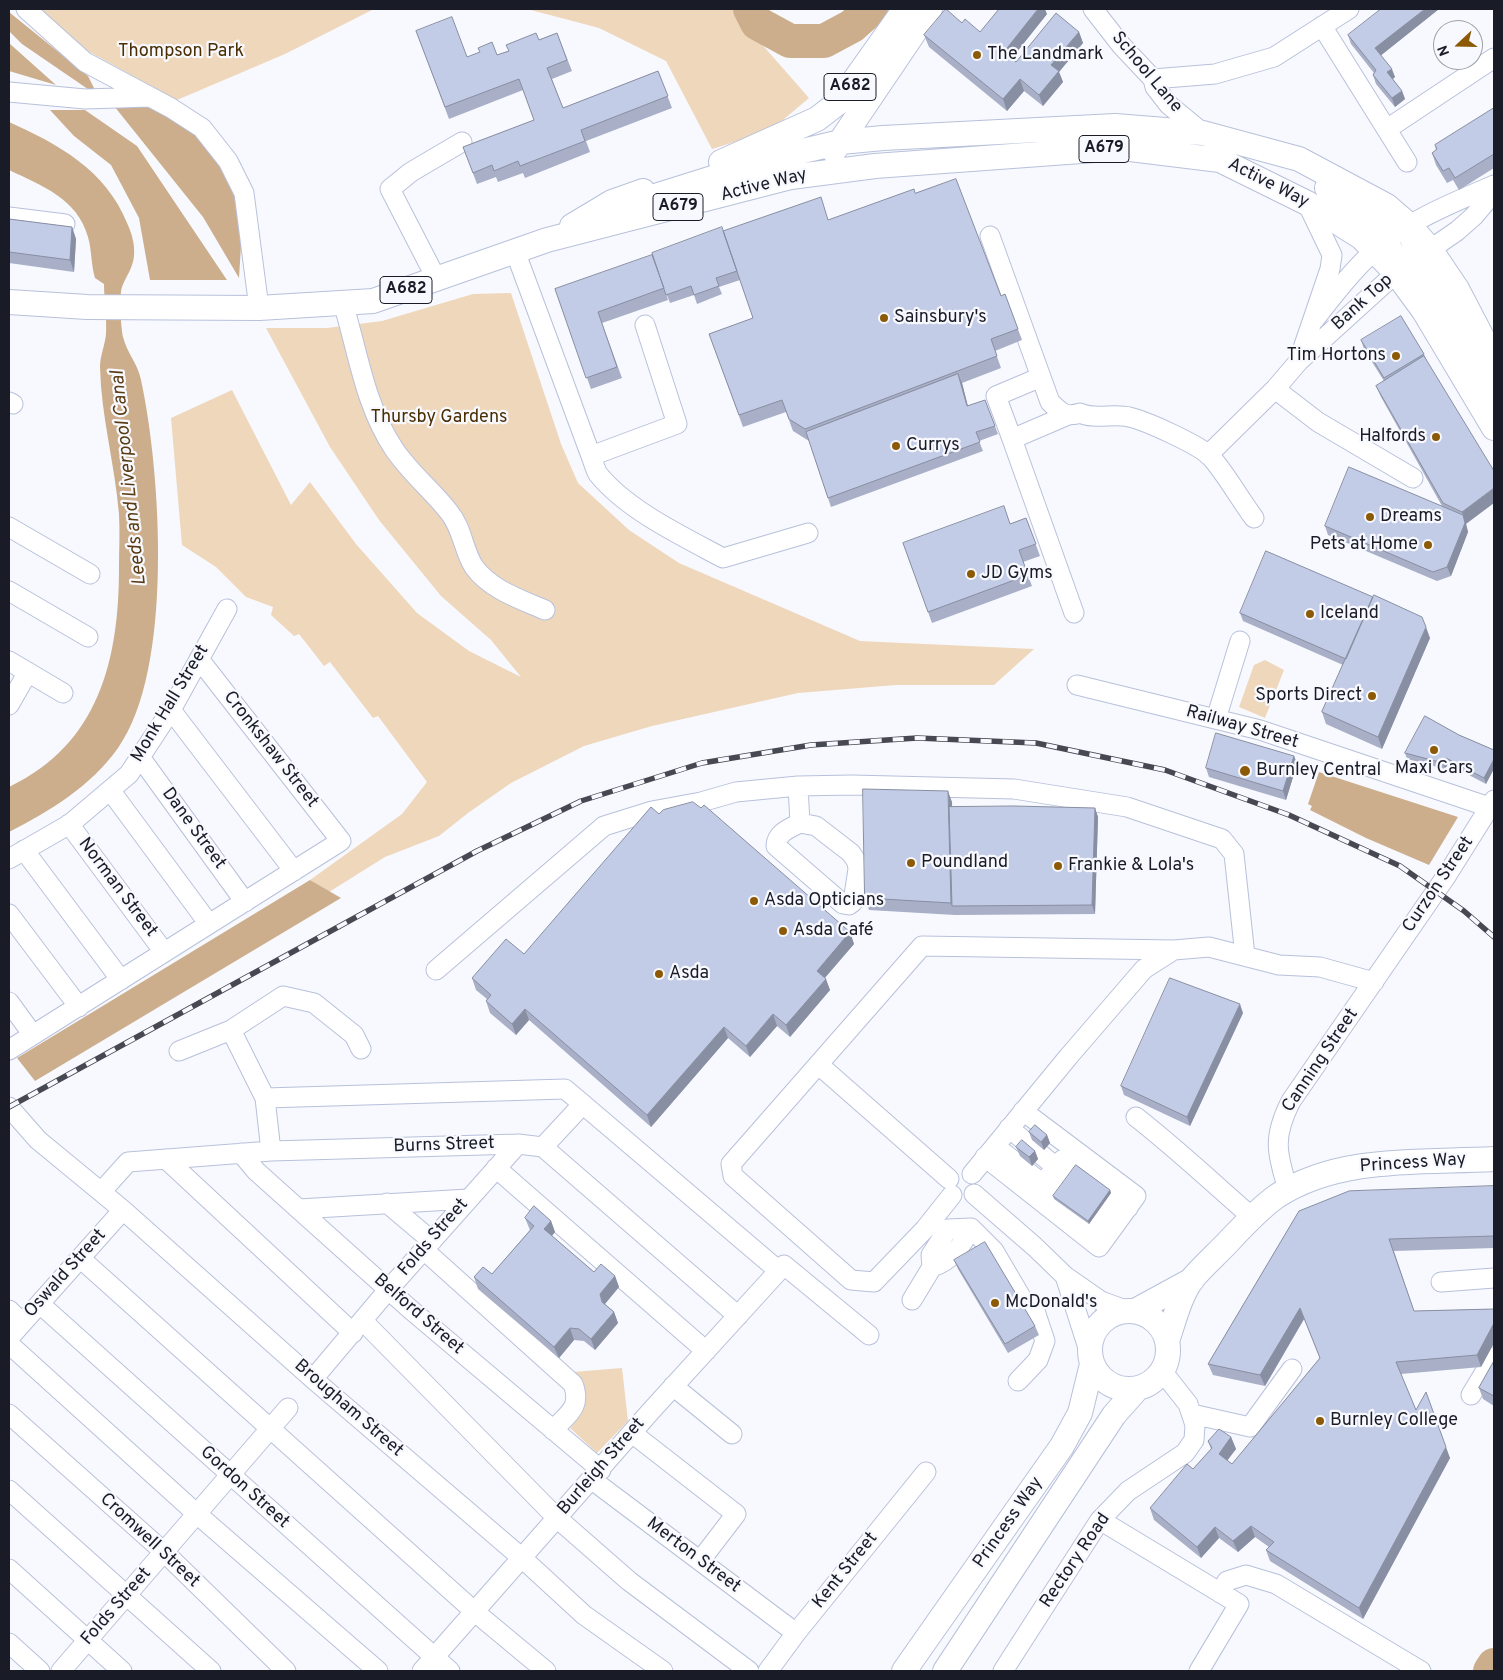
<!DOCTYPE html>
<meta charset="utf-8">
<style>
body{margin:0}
#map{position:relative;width:1503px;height:1680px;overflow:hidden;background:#f7f9fe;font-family:Overpass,sans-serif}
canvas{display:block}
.frame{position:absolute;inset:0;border:10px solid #191c26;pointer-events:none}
.north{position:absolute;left:1433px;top:20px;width:50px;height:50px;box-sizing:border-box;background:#f7f9fe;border:1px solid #9ea1a8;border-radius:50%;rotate:249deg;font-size:14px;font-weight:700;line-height:20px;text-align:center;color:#191c26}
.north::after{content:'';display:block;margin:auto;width:18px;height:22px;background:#8c5906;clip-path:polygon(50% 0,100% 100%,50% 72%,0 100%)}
</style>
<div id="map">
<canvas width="1503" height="1680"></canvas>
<div class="frame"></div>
<div class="north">N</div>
</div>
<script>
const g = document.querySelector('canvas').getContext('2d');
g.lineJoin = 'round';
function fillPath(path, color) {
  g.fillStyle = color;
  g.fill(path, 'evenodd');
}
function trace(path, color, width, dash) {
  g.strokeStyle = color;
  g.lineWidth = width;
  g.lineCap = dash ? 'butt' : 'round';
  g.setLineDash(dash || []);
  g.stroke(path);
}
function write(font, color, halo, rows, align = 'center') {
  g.font = font + ' Overpass,sans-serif';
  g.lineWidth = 4.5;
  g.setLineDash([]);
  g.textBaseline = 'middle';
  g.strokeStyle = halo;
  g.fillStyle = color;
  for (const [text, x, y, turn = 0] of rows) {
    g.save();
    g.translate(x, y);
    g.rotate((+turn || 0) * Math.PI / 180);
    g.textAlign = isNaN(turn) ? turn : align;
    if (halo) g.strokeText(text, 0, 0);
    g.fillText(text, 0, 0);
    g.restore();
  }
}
fillPath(new Path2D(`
 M17 9H374L285 54 177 100 24 16Z
 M527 9H740L745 25 809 98 770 131 712 149 666 61 599 28Z
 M511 293 561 444 578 483 629 530 679 563 860 641 1034 649 994 685H896L798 693 652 726 584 746 511 783 468 813 439 836 385 857 329 892 310 880 402 814 427 782 378 716 373 718 330 662 324 666 299 634 294 636 271 615 273 607 246 597 216 567 182 545 171 418 232 390 291 505 310 482 356 544 417 613 469 651 521 677 491 640 441 596 379 520 330 447 266 328H327L382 321 473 294Z
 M1265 660 1284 670 1265 718 1239 707 1254 665Z
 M622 1368 628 1421 597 1453 570 1428C586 1408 594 1392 573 1372Z`), '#efd7bc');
fillPath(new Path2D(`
 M9 12 88 76 98 96 22 44 9 31Z
 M9 43 56 85 9 71Z
 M142 104 190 128 231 180 242 230 239 278 203 217 114 106Z
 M85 110 137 146 227 280H150L139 218 111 165 74 136 50 110Z
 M1319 772 1458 817 1429 865 1366 838 1310 810 1312 806 1308 804Z
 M310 880 341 898 35 1081 17 1058Z`), '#ccae8d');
fillPath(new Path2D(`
 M9 122C58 144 106 170 127 223 132 234 135 244 134 256 133 268 126 276 122 287 119 295 121 328 123 337 127 353 138 364 141 380 161 472 174 670 118 748 90 787 50 811 9 832V787C99 744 119 660 119 567 119 550 120 532 119 514 115 465 101 416 100 367 100 356 105 345 106 334 107 318 104 300 104 284L95 278C91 265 92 251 88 237 77 198 42 186 9 170Z`), '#ccae8c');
trace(new Path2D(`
 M750 9 757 23 790 41H824L852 26 871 9
 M1490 1671 1494 1665`), '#ccae8c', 34);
const minor = new Path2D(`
 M26 9 85 62 171 108 202 128 228 161 244 193 259 308
 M1093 9 1121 45 1153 79 1155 87 1169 105 1203 133
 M1322 26 1407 162
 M1153 79 1215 74 1274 57 1349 9
 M9 92 85 99 150 97
 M1387 129 1494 58
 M9 217 65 224
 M990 236 1050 402C1060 412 1066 418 1080 413 1094 420 1114 413 1129 417 1147 421 1196 444 1209 455 1223 469 1241 501 1254 518
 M515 251 591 456 677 424 645 325
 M437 280 390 189 411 172 462 142
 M343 303C358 352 365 406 394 449 410 473 432 490 449 512 463 529 463 550 474 567 491 590 520 599 545 610
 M1314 320C1333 296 1352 271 1374 251 1408 220 1453 203 1494 185
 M1300 357 1330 269 1332 255 1307 203
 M1041 377 996 396 1012 439 1068 415
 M1275 389 1318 422 1413 478
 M9 402 13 404
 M1012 439 1074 613
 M1208 455 1275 389 1299 361 1396 273 1457 231 1474 216 1494 192
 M591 456C593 461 595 469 598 474 627 510 682 536 723 558L808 533
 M9 527 90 574
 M9 591 88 637
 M9 661 63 693
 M1077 685 1260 730 1489 807
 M9 705 28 672
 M171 710 294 871
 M1216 719 1240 641
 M140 757 245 902
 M798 786 800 823C790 828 776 833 776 846L843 904 849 905 853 902 858 869 857 862 851 853 816 826 800 823
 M110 790 209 924
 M69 824 164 952
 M24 850 121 980
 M9 859 70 824 129 774 171 710 227 609
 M9 914 79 1007
 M436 970 604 826 652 811 701 802 736 792 798 786 852 785 1014 789 1127 807 1222 839 1234 854 1245 956
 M9 1002 33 1035
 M9 1050 341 841 199 659
 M179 1051 231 1030
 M819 1065 949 1179
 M265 1098 565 1089 779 1271
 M9 1107 38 1140 123 1210 313 1379 522 1558 584 1615 663 1671
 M1136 1117C1177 1149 1214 1184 1253 1218
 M1009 1128 1056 1167
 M995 1146 1107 1235
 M543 1147 583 1104
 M271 1151 265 1098 231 1030 283 996 314 1003 354 1035 361 1049
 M241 1153 256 1171 410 1309 601 1470
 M985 1157 1099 1247 1136 1196 1023 1111
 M166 1159 353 1333
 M496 1168 706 1351
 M1052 1171 1118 1221
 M972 1174 1069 1056 1144 969 1174 950 1209 947 1279 965 1320 967 1374 982
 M1042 1184 1062 1160 1128 1208
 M1288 1189C1276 1152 1273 1136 1291 1101L1447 875 1494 800
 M101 1192 128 1162 271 1151 518 1144 543 1147 738 1316
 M974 1194 1035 1247 1065 1276 1101 1301 1128 1311
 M952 1195 925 1229 874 1282 851 1280 733 1176 731 1164 922 946 1174 950
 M387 1203 432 1241
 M299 1209 468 1199
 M424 1250 573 1384C582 1407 568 1414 553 1430
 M80 1258 475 1612 546 1671
 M932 1267C952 1261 962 1245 971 1228
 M1065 1276 1090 1354
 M1441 1282 1494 1278
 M912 1300 932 1267 931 1255 948 1229 971 1228 994 1251 1024 1302 1034 1308 1045 1341 1038 1360 1018 1381
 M40 1304 450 1671
 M9 1310 22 1323
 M363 1321 557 1518 629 1581 749 1671
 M9 1338 123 1210
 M9 1344 197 1514 378 1671
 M313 1379 388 1290 518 1144
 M673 1386 732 1434
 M1471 1395 1494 1357
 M9 1414 164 1552 286 1671
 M1192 1414 1250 1427 1292 1369
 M632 1433 736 1514 700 1561
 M591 1479 796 1633
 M9 1490 211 1671
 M1100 1520 1239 1604 1199 1671
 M9 1569 122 1671
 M1220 1593 1227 1581 1246 1575 1276 1584 1421 1671
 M9 1643 40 1671
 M61 1671 288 1408
 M422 1671 650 1412 784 1265 869 1335
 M768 1671 796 1633 926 1472
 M1003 1671 1100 1520 1128 1491 1185 1453 1194 1440 1195 1425 1188 1404 1162 1371`);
const major = new Path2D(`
 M834 151 930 9
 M721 162 817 119 839 102 905 9
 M1327 188 1360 209 1384 228 1396 271
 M630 204 786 155 841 142 883 138 1115 126 1203 133 1299 159 1387 206 1409 225 1430 249 1457 289 1494 360
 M572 226 612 202 643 191
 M1410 227 1419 270 1442 300 1494 393
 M9 302 87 307 259 308 373 301 547 240 791 177 875 166 1122 148 1220 160 1307 203 1361 237 1396 273 1424 311 1494 428
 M1090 1350a39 39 0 1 1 78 0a39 39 0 1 1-78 0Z
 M1135 1311 1192 1280
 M1167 1341C1174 1321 1180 1295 1193 1278 1204 1265 1218 1253 1230 1240 1244 1225 1260 1208 1277 1196 1340 1155 1423 1163 1494 1159
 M904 1671 1062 1446 1080 1413 1092 1364
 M945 1671 1114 1415 1137 1389`);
trace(minor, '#b8c1db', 21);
trace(major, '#b8c1db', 26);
trace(minor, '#fff', 19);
trace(major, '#fff', 24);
const rail = new Path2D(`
 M9 1107 477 851 581 801 702 763 811 745 917 738 1036 743 1165 770 1289 815 1400 866 1464 911 1494 937`);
trace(rail, '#464952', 5.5);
trace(rail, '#f7f9fe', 4, [11]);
fillPath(new Path2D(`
 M1439 9 1381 55 1395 77 1393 79 1402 91 1405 99 1395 107 1376 84 1373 75 1374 73 1351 44 1348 35Z
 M1047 14 1012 58 1016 62 1079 32 1083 43 1059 72 1063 82 1043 106 1024 91 1007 111 929 47 924 35 962 23 980 32Z
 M416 31 467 57 497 55 557 33 572 71 552 79 563 108 658 71 672 108 586 141 590 152 525 178 523 173 498 182 496 177 477 184 463 147 534 120 523 90 449 119Z
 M1494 108V168L1459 190 1453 180 1447 183 1436 165 1432 153 1436 150 1435 145Z
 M916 193 1001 296 1005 294 1022 340 995 351 1001 368 962 383 968 406 985 400 998 434 979 441 983 451 831 507 809 441 793 431 786 412 743 427 709 334 753 318 740 280 719 287 722 294 697 304 694 295 670 303 665 290 668 300 602 323 622 378 591 389 555 289 723 231 829 220Z
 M9 219 72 227 76 239 74 272 9 263Z
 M1361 340 1424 354 1427 361 1468 532 1451 576 1437 581 1328 535 1325 526 1442 506 1381 397 1376 386 1384 381 1364 349Z
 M1026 518 1040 556 1023 562 1032 586 932 623 903 543 1010 524Z
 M1240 613 1430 638 1382 749 1326 724 1322 712 1343 665 1243 621Z
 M1459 735 1494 750 1486 784 1448 764 1445 769 1407 759 1405 753Z
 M1294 756 1297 764 1286 800 1209 777 1206 768Z
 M952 802V807L1095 808 1098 817 1095 914 955 915 869 910 865 898Z
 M659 814 850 932 854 944 825 978 830 990 790 1037 777 1026 750 1057 728 1038 651 1127 529 1020 516 1035 490 1013 486 1001 487 999 476 990 472 978 524 954Z
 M1243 1013 1190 1126 1124 1095 1121 1086Z
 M1029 1132 1047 1135 1050 1143 1044 1150 1032 1140Z
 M1016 1147 1035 1151 1038 1159 1032 1166 1020 1156Z
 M1494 1186V1248L1394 1251 1414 1311 1494 1309V1343L1481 1367 1401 1374 1416 1410 1450 1458 1363 1619 1270 1561 1266 1550 1269 1547 1255 1537 1238 1552 1219 1538 1201 1558 1154 1520 1150 1508 1193 1469 1211 1449 1208 1441 1231 1437 1236 1449 1227 1460 1232 1464 1320 1358 1304 1319 1265 1386 1213 1375 1208 1364 1299 1211Z
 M1110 1190 1111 1193 1089 1224 1054 1199 1053 1196Z
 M525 1218 551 1221 555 1232 552 1236 594 1272 615 1276 619 1287 605 1304 614 1312 618 1323 595 1350 584 1341 574 1340 559 1358 478 1289 474 1277 492 1274 530 1230Z
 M954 1260 1035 1326 1039 1335 1008 1353 958 1269Z
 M1494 1361V1406L1483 1399 1479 1388Z`), '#a8afc7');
fillPath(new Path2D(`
 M1038 9H1045L1047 14 1008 63 1004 52Z
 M1425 9H1439L1379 57 1375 48Z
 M1079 32 1083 43 1059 72 1063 82 1043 106 1039 95 1051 65Z
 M1392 69 1395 77 1390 81 1387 72Z
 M1020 79 1024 91 1007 111 1003 99Z
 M1402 91 1405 99 1395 107 1392 98Z
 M72 227 76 239 74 272 70 260Z
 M958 374 962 383 970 415 967 406Z
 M1494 488V503L1466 524 1468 532 1451 576 1447 567 1463 515 1462 512Z
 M1426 627 1430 638 1382 749 1378 737Z
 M1294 756 1297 764 1286 800 1283 791Z
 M1446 758 1448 764 1445 769 1443 763Z
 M1494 759V769L1486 784 1484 778Z
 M948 791 952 802 955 906H952L951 903Z
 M1095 808 1098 817 1095 914 1092 905Z
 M850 932 854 944 821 982 817 971Z
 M826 979 830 990 790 1037 786 1025Z
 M1240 1004 1243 1013 1190 1126 1187 1117Z
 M525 1009 529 1020 516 1035 512 1024Z
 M773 1014 777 1026 750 1057 746 1046Z
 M724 1027 728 1038 651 1127 647 1115Z
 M1047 1135 1050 1143 1044 1150 1041 1142Z
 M1035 1151 1038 1159 1032 1166 1029 1157Z
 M1110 1190 1111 1193 1089 1224 1088 1221Z
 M551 1221 555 1232 548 1240 544 1229Z
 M615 1276 619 1287 604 1305 607 1314 600 1294Z
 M1300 1308 1304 1319 1265 1386 1260 1375Z
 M614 1312 618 1323 595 1350 591 1339Z
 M1494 1323V1343L1481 1367 1477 1355Z
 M570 1328 574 1340 559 1358 554 1347Z
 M1231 1437 1236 1449 1224 1465 1219 1454Z
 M1446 1447 1450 1458 1363 1619 1359 1608Z
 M1251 1526 1255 1537 1238 1552 1233 1541Z
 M1215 1527 1219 1538 1201 1558 1197 1547Z`), '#888fa2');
const building = new Path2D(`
 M946 9 962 23 965 19 980 32 999 9H1038L1004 52 1016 62 1056 13 1079 32 1051 65 1059 71 1039 95 1020 79 1003 99 924 35Z
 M1381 9H1425L1375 48 1392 69 1387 72 1402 91 1392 98 1373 75 1376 70 1348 35Z
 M452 17 467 57 480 52 478 48 492 42 497 55 509 51 506 45 536 33 539 40 557 33 567 60 547 68 563 108 658 71 668 96 581 130 585 141 520 166 518 161 494 171 492 165 473 173 463 147 534 120 519 79 445 107 416 31Z
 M1494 108V154L1455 178 1449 168 1443 171 1432 153 1437 149 1435 145Z
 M956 179 1001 296 1005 294 1018 329 991 339 997 356 805 429 789 419 782 400 739 415 709 334 753 318 723 231 821 197 828 220 914 189 915 193Z
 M9 219 72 227 70 260 9 252Z
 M722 227 737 271 716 278 719 286 694 295 691 286 666 295 652 253Z
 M652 255 664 288 598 312 617 367 586 378 555 289Z
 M1401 316 1424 354 1384 378 1361 340Z
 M1424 356 1494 471V488L1462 512 1443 503 1376 386Z
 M958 374 967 406 985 400 995 426 976 432 980 442 828 498 806 432Z
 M1349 467 1463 515 1465 523 1447 567 1433 572 1325 526Z
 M1004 506 1010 524 1026 518 1036 544 1019 550 1028 575 928 612 903 543Z
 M1266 551 1373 597 1346 659 1240 613Z
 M1374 595 1422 617 1426 627 1378 737 1322 712Z
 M1425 716 1459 735 1494 750V759L1484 778 1446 758 1443 763 1405 753Z
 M1216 733 1294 756 1283 791 1206 768Z
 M863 789 948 791 951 903 865 898Z
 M693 802 701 808 704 805 850 932 817 971 826 979 786 1025 773 1014 746 1046 724 1027 647 1115 525 1009 512 1024 486 1001 491 995 472 978 506 939 524 954 651 807 659 814 663 810Z
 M1014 806 1095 808 1092 905 952 906 949 807Z
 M1170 978 1240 1004 1187 1117 1121 1086Z
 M1035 1125 1047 1135 1041 1142 1029 1132Z
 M1022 1140 1035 1151 1029 1157 1016 1147Z
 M1076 1165 1110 1190 1088 1221 1053 1196Z
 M1494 1186V1236L1389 1239 1414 1311 1494 1309V1323L1477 1355 1396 1362 1416 1410 1426 1392 1446 1447 1359 1608 1266 1550 1274 1542 1251 1526 1233 1541 1215 1527 1197 1547 1150 1508 1187 1464 1193 1469 1212 1448 1208 1441 1219 1429 1231 1437 1219 1454 1232 1464 1320 1358 1300 1308 1260 1375 1208 1364 1299 1211 1349 1191Z
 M534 1206 551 1221 544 1229 594 1272 601 1264 615 1276 600 1294 602 1302 614 1312 591 1339 579 1329 570 1328 554 1347 474 1277 483 1267 492 1274 534 1226 525 1218Z
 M985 1242 1035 1326 1005 1344 954 1260Z
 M1494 1361V1396L1479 1388Z`);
fillPath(building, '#c3cce7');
trace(building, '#888fa2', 1);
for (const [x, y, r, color] of [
 [977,55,5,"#8c5906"],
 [884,318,5,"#8c5906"],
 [1396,356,5,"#8c5906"],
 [1436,437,5,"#8c5906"],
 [896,446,5,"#8c5906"],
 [1370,517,5,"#8c5906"],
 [1428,545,5,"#8c5906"],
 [971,574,5,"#8c5906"],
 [1310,614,5,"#8c5906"],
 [1372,696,5,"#8c5906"],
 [1434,750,5,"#8c5906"],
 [1245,771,6,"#8c5906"],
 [911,863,5,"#8c5906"],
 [1058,866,5,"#8c5906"],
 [754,901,5,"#8c5906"],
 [783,931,5,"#8c5906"],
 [659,974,5,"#8c5906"],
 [995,1303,5,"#8c5906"],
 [1320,1421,5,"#8c5906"]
]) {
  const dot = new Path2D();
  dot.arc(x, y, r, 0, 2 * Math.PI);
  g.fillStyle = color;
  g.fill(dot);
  trace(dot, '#f7f9fe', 2);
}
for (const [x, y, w] of [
 [850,87,52],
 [1104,149,50],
 [678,207,50],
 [406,290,52]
]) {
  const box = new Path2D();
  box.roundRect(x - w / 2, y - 13.5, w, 27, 4);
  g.fillStyle = '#f7f9fe';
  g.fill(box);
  trace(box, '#191c26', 1);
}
write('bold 16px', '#191c26', null, [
 ["A682",850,87],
 ["A679",1104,149],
 ["A679",678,207],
 ["A682",406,290]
]);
write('18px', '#4b2e01', '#f7f9fe', [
 ["Thompson Park",181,52],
 ["Thursby Gardens",439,418]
]);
write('18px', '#191c26', '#f7f9fe', [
 ["The Landmark",987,55],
 ["Sainsbury's",894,318],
 ["Tim Hortons",1386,356,"right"],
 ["Halfords",1426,437,"right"],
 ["Currys",906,446],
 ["Dreams",1380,517],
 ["Pets at Home",1418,545,"right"],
 ["JD Gyms",981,574],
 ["Iceland",1320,614],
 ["Sports Direct",1362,696,"right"],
 ["Maxi Cars",1434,769,"center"],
 ["Burnley Central",1256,771],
 ["Poundland",921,863],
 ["Frankie & Lola's",1068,866],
 ["Asda Opticians",764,901],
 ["Asda Café",793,931],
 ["Asda",669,974],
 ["McDonald's",1005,1303],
 ["Burnley College",1330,1421]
], 'left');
write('18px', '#191c26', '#f7f9fe', [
 ["School Lane",1146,73,50],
 ["Active Way",1268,184,27],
 ["Active Way",764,186,-14],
 ["Bank Top",1363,303,-42],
 ["Monk Hall Street",171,704,-59],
 ["Railway Street",1242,728,16],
 ["Cronkshaw Street",270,750,52],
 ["Dane Street",193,829,54],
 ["Curzon Street",1439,885,-56],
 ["Norman Street",117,888,53],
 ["Canning Street",1321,1061,-56],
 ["Burns Street",444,1146,-2],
 ["Princess Way",1413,1164,-4],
 ["Folds Street",434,1238,-49],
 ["Oswald Street",66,1274,-48],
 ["Belford Street",418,1315,41],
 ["Brougham Street",348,1409,41],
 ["Burleigh Street",602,1467,-49],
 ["Gordon Street",244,1488,42],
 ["Princess Way",1009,1523,-55],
 ["Cromwell Street",149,1541,43],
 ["Merton Street",693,1556,37],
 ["Rectory Road",1076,1561,-56],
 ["Kent Street",846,1571,-51],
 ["Folds Street",117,1607,-49]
]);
write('italic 19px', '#593a11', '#f7f9fe', [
 ["Leeds and Liverpool Canal",130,478,-96]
]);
</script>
